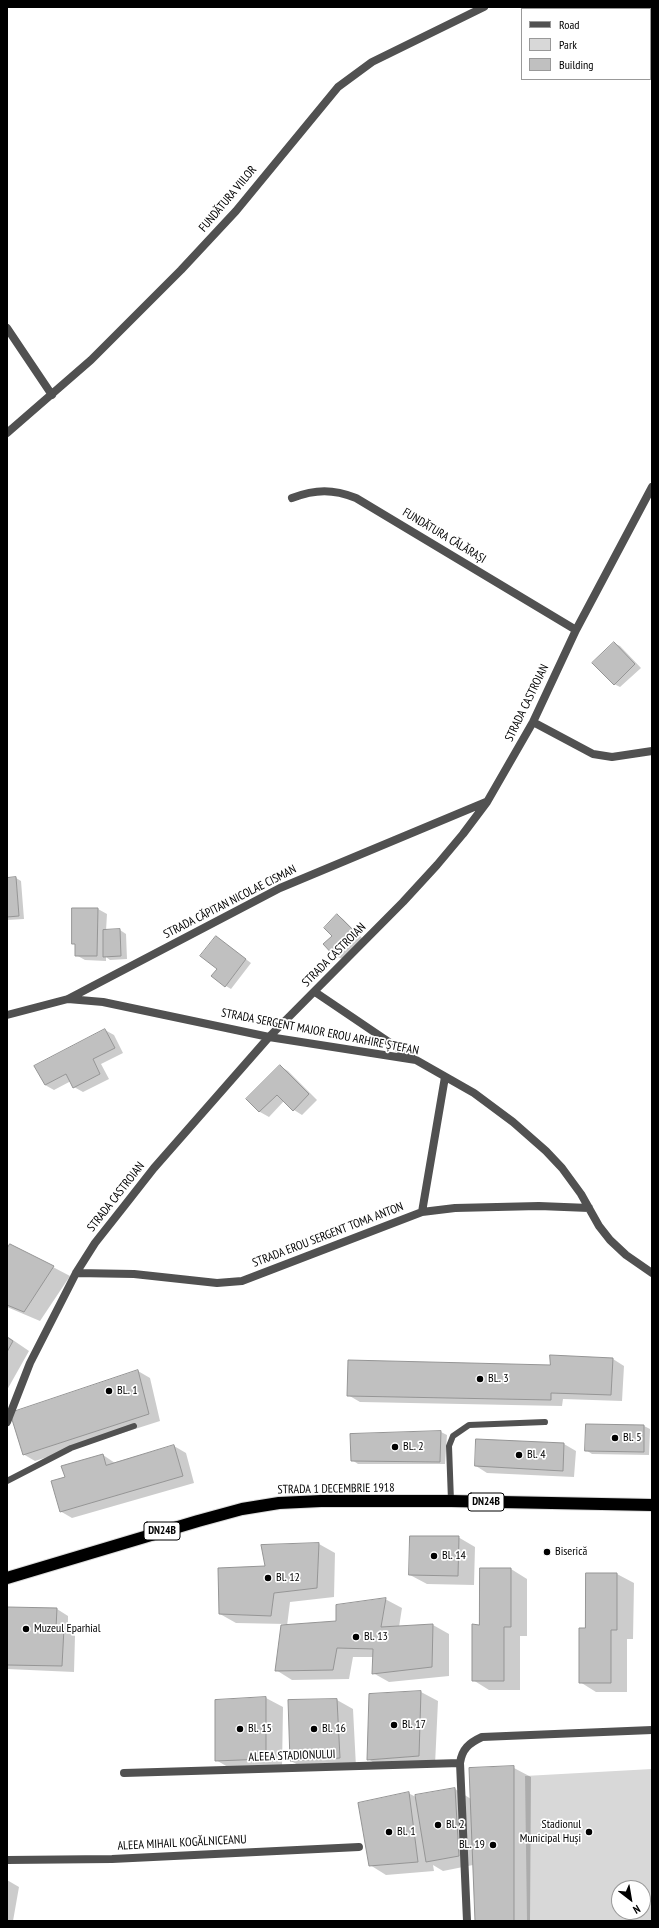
<!DOCTYPE html>
<meta charset="utf-8">
<style>
body{margin:0}
#map{position:relative;width:659px;height:1928px;overflow:hidden;background:#fff;font-family:"PT Sans Narrow",sans-serif}
canvas{display:block}
.frame{position:absolute;inset:0;border:8px solid #000;pointer-events:none}
.legend{position:absolute;left:521px;top:8px;width:130px;height:72px;box-sizing:border-box;background:#fff;border:1px solid #999;margin:0;padding:5px 7px;list-style:none;font-size:12px;color:#000}
.legend li{display:flex;align-items:center;gap:8px;height:20px}
.legend b{width:20px;border:1px solid #999}
.north{position:absolute;left:611px;top:1880px;width:40px;height:40px;box-sizing:border-box;background:#fff;border:1px solid #999;border-radius:50%;rotate:149deg;font-size:11px;font-weight:700;line-height:16px;text-align:center;color:#000}
.north::after{content:'';display:block;margin:auto;width:14px;height:18px;background:#000;clip-path:polygon(50% 0,100% 100%,50% 72%,0 100%)}
</style>
<div id="map">
<canvas width="659" height="1928"></canvas>
<div class="frame"></div>
<ul class="legend">
<li><b style="height:5px;background:#515151"></b>Road</li>
<li><b style="height:11px;background:#d8d8d8"></b>Park</li>
<li><b style="height:11px;background:#c0c0c0"></b>Building</li>
</ul>
<div class="north">N</div>
</div>
<script>
const g = document.querySelector('canvas').getContext('2d');
g.lineJoin = 'round';
function fillPath(path, color) {
  g.fillStyle = color;
  g.fill(path, 'evenodd');
}
function trace(path, color, width, dash) {
  g.strokeStyle = color;
  g.lineWidth = width;
  g.lineCap = dash ? 'butt' : 'round';
  g.setLineDash(dash || []);
  g.stroke(path);
}
function write(font, color, halo, rows, align = 'center') {
  g.font = font + ' "PT Sans Narrow",sans-serif';
  g.lineWidth = 3.5;
  g.setLineDash([]);
  g.textBaseline = 'middle';
  g.strokeStyle = halo;
  g.fillStyle = color;
  for (const [text, x, y, turn = 0] of rows) {
    g.save();
    g.translate(x, y);
    g.rotate((+turn || 0) * Math.PI / 180);
    g.textAlign = isNaN(turn) ? turn : align;
    if (halo) g.strokeText(text, 0, 0);
    g.fillText(text, 0, 0);
    g.restore();
  }
}
fillPath(new Path2D(`
 M652 1769V1921H527L525 1776ZM619 1888H643V1912H619Z`), '#d8d8d8');
fillPath(new Path2D(`
 M614 643 620 646 641 668 620 687 614 684Z
 M16 878 21 881 24 919 7 920V879Z
 M98 909 107 914 106 931 120 930 126 934 127 959 110 960 106 957V961L85 960 76 955V945L73 943Z
 M338 915 343 919 363 939 342 959 336 956 333 936Z
 M216 937 251 963 231 989 226 986 218 969Z
 M105 1030 114 1035 123 1053 101 1064 109 1079 83 1092 74 1087 71 1081 54 1090 45 1085Z
 M280 1066 288 1071 317 1100 302 1115 294 1110 284 1101 269 1117 260 1112 247 1099Z
 M11 1245 70 1276 40 1321 7 1307V1251Z
 M7 1336 29 1351 7 1390Z
 M613 1359 624 1366 622 1401 563 1399 562 1406 360 1402 348 1395Z
 M138 1371 150 1378 160 1421 35 1461 23 1454Z
 M587 1425 644 1426 650 1429 649 1455 592 1454 586 1450Z
 M441 1432 447 1435 445 1464H358L352 1460Z
 M564 1444 576 1451 574 1477 487 1473 476 1466Z
 M174 1446 186 1453 194 1483 72 1518 60 1511 66 1478 103 1455 115 1463Z
 M458 1537 475 1547 474 1585 427 1584 410 1575Z
 M319 1544 335 1553 334 1597 290 1602 287 1626 337 1622 385 1599 402 1608 399 1627 433 1625 449 1634V1676L389 1682 373 1673V1657H353L349 1679 292 1680 276 1670 286 1624 236 1623 220 1614 266 1567Z
 M511 1569 527 1579V1636H520V1690H489L473 1680 480 1626Z
 M587 1574H617L634 1583 633 1639H627V1692H596L580 1682 586 1629Z
 M7 1608 57 1609 68 1616V1631L75 1636 74 1672 7 1669Z
 M421 1692 438 1701 435 1765 384 1769 368 1759 370 1695Z
 M266 1698 283 1707 282 1768 233 1770 216 1760V1701Z
 M337 1700 353 1709 356 1767 307 1770 291 1761 289 1701Z
 M514 1768 531 1777 530 1921H476L473 1865 443 1871 433 1865 434 1871 386 1875 370 1865 408 1793 416 1797 455 1789 471 1799 470 1769Z
 M7 1880 19 1887 13 1921H7Z`), '#0003');
const building = new Path2D(`
 M614 642 635 664 614 685 592 663Z
 M16 877 19 916 7 917V878Z
 M72 908H98L97 956H75V944H72Z
 M337 914 358 935 335 957 323 944 332 936 324 928Z
 M120 929 121 956 103 957V930Z
 M216 936 246 959 225 987 211 976 217 969 200 956Z
 M105 1029 115 1048 93 1059 100 1074 73 1088 66 1074 45 1085 34 1066Z
 M280 1065 309 1094 293 1111 277 1095 259 1112 246 1099Z
 M10 1244 54 1266 24 1312 7 1305V1249Z
 M7 1337 13 1341 7 1352Z
 M550 1355 613 1358 611 1395 551 1393V1400L347 1396 348 1360 550 1365Z
 M138 1370 149 1414 23 1455 10 1413Z
 M586 1424 644 1425V1452L585 1451Z
 M441 1431 440 1462 351 1461 350 1434Z
 M476 1439 564 1443 563 1471 475 1466Z
 M174 1445 183 1476 60 1512 51 1481 65 1477 61 1466 103 1454 106 1465Z
 M410 1536H459L458 1576 409 1575Z
 M319 1543 317 1588 274 1593 271 1616 219 1614 218 1568 265 1566 261 1545Z
 M480 1568H511V1627H504V1681H472V1624L479 1625Z
 M586 1573H617V1630H611V1683H579V1628H585Z
 M386 1598 381 1627 433 1624 432 1667 372 1674 373 1649 337 1648 333 1670 275 1671 281 1625 336 1621V1605Z
 M7 1607 57 1608 56 1628H64L62 1666 7 1665Z
 M421 1691 419 1756 367 1760 369 1694Z
 M266 1697V1759L215 1761V1700Z
 M337 1699 340 1758 290 1761 288 1700Z
 M514 1766V1921H475L469 1768Z
 M455 1788 459 1856 426 1862 415 1795Z
 M409 1792 418 1862 369 1866 358 1803Z`);
fillPath(building, '#c0c0c0');
trace(building, '#959595', 1);
const highway = new Path2D(`
 M7 1578 198 1521 242 1509 279 1503 321 1501H451L652 1505`);
trace(highway, '#dbdbdb', 14);
trace(new Path2D(`
 M7 1481 71 1448 134 1426
 M451 1501 449 1446 453 1436 469 1425 545 1422`), '#515151', 6);
trace(new Path2D(`
 M7 328 52 395
 M7 433 91 360 181 270 236 211 338 87 372 62 484 7
 M292 498C316 489 333 489 356 498L576 630
 M533 722 593 754 612 757 652 751
 M315 992 414 1059
 M68 999 103 1002 269 1037 416 1060 474 1093 513 1122 546 1151 562 1168 581 1194 599 1226 610 1240 626 1255 652 1273
 M7 1015 68 999 280 888 486 802
 M422 1212 445 1077
 M76 1273 134 1274 217 1283 242 1281 422 1212 455 1208 539 1206 589 1208
 M7 1422 30 1363 76 1273 95 1243 125 1205 154 1168 269 1037 403 902 437 865 463 834 487 802 533 722 576 630 652 487
 M124 1773 460 1763
 M7 1860 112 1859 359 1847
 M467 1921 460 1763C462 1749 469 1743 482 1737L652 1730`), '#515151', 8);
trace(highway, '#000', 12);
for (const [x, y, r, color] of [
 [480,1379,4,"#000"],
 [109,1391,4,"#000"],
 [615,1438,4,"#000"],
 [395,1447,4,"#000"],
 [519,1455,4,"#000"],
 [547,1552,4,"#000"],
 [434,1556,4,"#000"],
 [268,1578,4,"#000"],
 [26,1629,4,"#000"],
 [356,1637,4,"#000"],
 [394,1725,4,"#000"],
 [240,1729,4,"#000"],
 [314,1729,4,"#000"],
 [438,1825,4,"#000"],
 [389,1832,4,"#000"],
 [589,1832,4,"#000"],
 [493,1845,4,"#000"]
]) {
  const dot = new Path2D();
  dot.arc(x, y, r, 0, 2 * Math.PI);
  g.fillStyle = color;
  g.fill(dot);
  trace(dot, '#fff', 1.5);
}
for (const [x, y, w] of [
 [486,1502,36],
 [162,1531,36]
]) {
  const box = new Path2D();
  box.roundRect(x - w / 2, y - 9, w, 18, 3);
  g.fillStyle = '#fff';
  g.fill(box);
  trace(box, '#000', 1);
}
write('bold 11px', '#000', null, [
 ["DN24B",486,1502],
 ["DN24B",162,1531]
]);
write('12px', '#000', '#fff', [
 ["FUNDĂTURA VIILOR",228,199,-50],
 ["FUNDĂTURA CĂLĂRAȘI",444,536,31],
 ["STRADA CASTROIAN",527,703,-64],
 ["STRADA CĂPITAN NICOLAE CISMAN",230,902,-27],
 ["STRADA CASTROIAN",334,955,-45],
 ["STRADA SERGENT MAJOR EROU ARHIRE ȘTEFAN",320,1032,11],
 ["STRADA CASTROIAN",116,1197,-52],
 ["STRADA EROU SERGENT TOMA ANTON",328,1235,-21],
 ["STRADA 1 DECEMBRIE 1918",336,1489,-1],
 ["ALEEA STADIONULUI",292,1756,-2],
 ["ALEEA MIHAIL KOGĂLNICEANU",182,1843,-3]
]);
write('12px', '#000', '#fff', [
 ["BL. 3",488,1379],
 ["BL. 1",117,1391],
 ["Bl. 5",623,1438],
 ["BL. 2",403,1447],
 ["Bl. 4",527,1455],
 ["Biserică",555,1552],
 ["Bl. 14",442,1556],
 ["Bl. 12",276,1578],
 ["Muzeul Eparhial",34,1629],
 ["Bl. 13",364,1637],
 ["Bl. 17",402,1725],
 ["Bl. 15",248,1729],
 ["Bl. 16",322,1729],
 ["Bl. 2",446,1825],
 ["Stadionul",581,1825,"right"],
 ["Municipal Huși",581,1839,"right"],
 ["Bl. 1",397,1832],
 ["BL. 19",485,1845,"right"]
], 'left');
</script>
